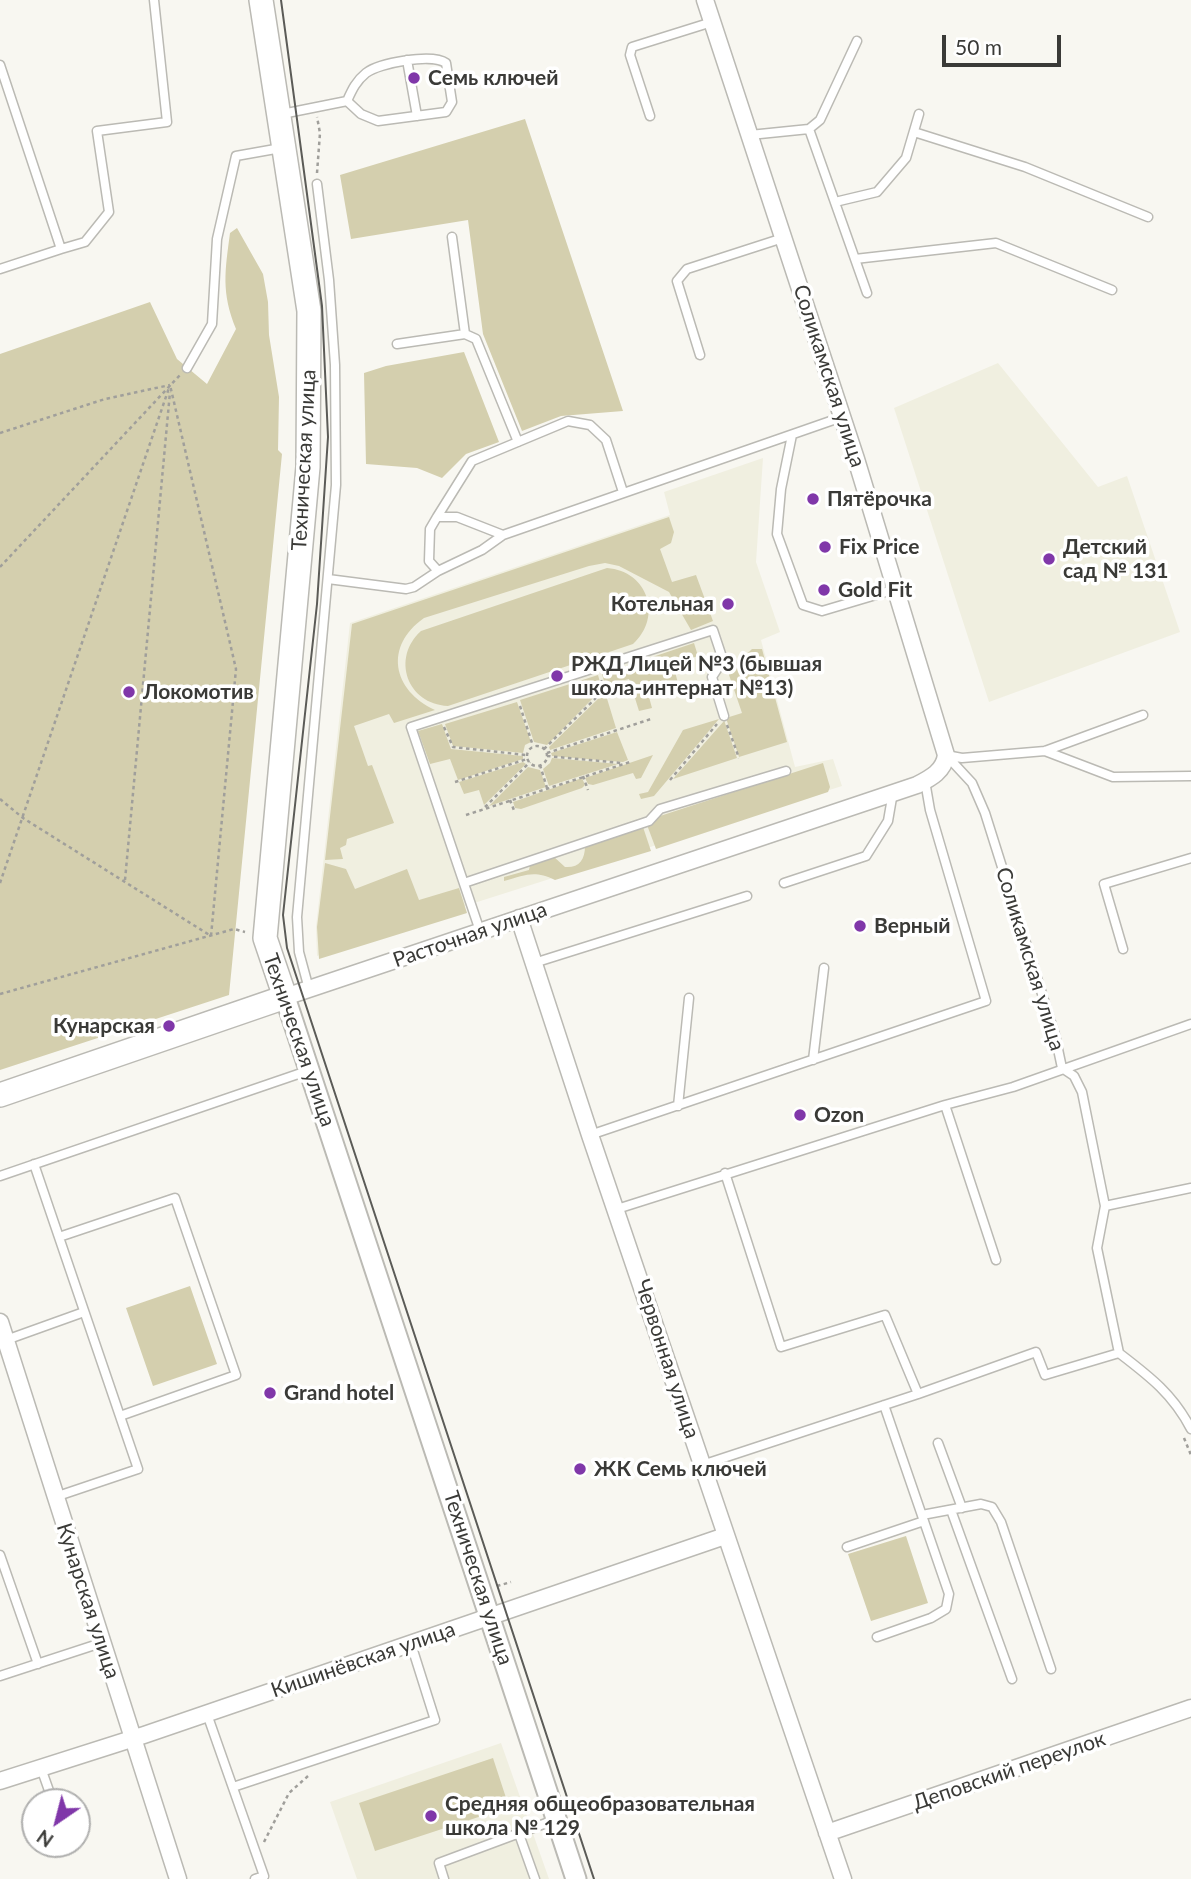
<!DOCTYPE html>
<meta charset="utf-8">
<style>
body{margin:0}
#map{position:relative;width:1191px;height:1879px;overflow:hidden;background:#f8f7f1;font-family:Lato,sans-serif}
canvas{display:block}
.north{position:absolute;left:21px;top:1788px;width:70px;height:70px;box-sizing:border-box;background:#fff;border:2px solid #b0b0af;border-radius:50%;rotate:215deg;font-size:19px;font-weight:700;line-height:28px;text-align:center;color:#3a3a37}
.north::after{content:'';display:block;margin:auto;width:24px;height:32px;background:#8037a9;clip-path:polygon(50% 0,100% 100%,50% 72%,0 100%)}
.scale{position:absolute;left:942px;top:35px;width:119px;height:32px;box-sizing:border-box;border:4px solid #3a3a37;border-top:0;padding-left:9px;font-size:21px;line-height:24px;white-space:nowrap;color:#3a3a37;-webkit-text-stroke:5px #fff;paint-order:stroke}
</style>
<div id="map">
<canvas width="1191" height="1879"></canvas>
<div class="north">N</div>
<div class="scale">50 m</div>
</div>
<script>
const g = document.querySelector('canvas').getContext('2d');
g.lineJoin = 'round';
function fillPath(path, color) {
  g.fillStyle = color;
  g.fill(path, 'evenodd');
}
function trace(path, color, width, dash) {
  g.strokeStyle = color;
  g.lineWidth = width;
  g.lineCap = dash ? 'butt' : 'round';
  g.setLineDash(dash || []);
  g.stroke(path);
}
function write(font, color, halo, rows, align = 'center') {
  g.font = font + ' Lato,sans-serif';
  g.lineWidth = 7;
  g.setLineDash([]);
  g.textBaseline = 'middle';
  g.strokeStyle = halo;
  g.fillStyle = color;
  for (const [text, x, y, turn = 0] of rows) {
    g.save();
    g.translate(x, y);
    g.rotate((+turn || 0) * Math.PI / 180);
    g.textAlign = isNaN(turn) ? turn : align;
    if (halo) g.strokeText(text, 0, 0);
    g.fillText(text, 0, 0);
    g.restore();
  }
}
fillPath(new Path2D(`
 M998 363 1098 487 1127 476 1180 632 989 702 894 408Z
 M763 458 756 562 780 632 761 640 795 767 833 759 842 786 471 904 317 956 316 927 350 623 670 515 664 492Z
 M501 1743 549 1879H357L330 1802Z`), '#f0efe0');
fillPath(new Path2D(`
 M525 119 623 411 561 416 522 431 483 334 468 220 351 239 340 175Z
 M237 228 263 274 268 302 269 335 279 397 278 450 282 454 229 995 0 1070V354L150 302 177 359 207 384 236 329C221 292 225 271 230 233Z
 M464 352 499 442 466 454 442 478 417 468 366 464 364 373 386 366Z
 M669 517 674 532 671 543 660 549 672 582 696 575 713 621 691 630 669 592 619 566 605 563 589 566 424 618C384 646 392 690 435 710L394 723 389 714 354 726 368 766 372 765 394 823 347 839 346 845 340 848 343 859 325 860 352 624Z
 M607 568C648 571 663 617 633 644L448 706C407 704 391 658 421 631Z
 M694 643 698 656 673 664 679 687 649 697 652 708 639 711 629 679 605 685 602 674Z
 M752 649H762L787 742 739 757 726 718 742 713 728 672Z
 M598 675 602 689 547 745 534 742 520 700Z
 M605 692 616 728 550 750 549 747Z
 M517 702 531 742 525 745 523 753 453 746 445 724Z
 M719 719 654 796 641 799 639 794 648 792 683 730Z
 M724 720 737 758 673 779 724 721Z
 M442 724 451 749 523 756V759L458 780 450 759 430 764 418 731Z
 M617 732 628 760 623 762 552 756 551 753Z
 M653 755 641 778 636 779 633 773 593 785 588 784 585 778Z
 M552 758 618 764 549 786 543 769 550 763Z
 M523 762 526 764 484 805 479 790 464 794 459 782Z
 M823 763 830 787 828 792 656 849 647 825 660 816Z
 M528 767 540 770 546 787 489 806Z
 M582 778 585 785 582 788 521 809 515 808 513 802Z
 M643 827 651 851 555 880C534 870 526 875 504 881V877L529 870 530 865 553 856 565 867C579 868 585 860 585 846Z
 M325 863 346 869 355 889 407 869 419 900 459 888 467 913 319 959 317 927Z
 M190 1286 217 1364 153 1386 126 1308Z
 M906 1536 928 1603 871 1621 848 1554Z
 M493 1758 509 1807 375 1851 359 1803Z`), '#d4cfae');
const service = new Path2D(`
 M407 60 417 116
 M0 65 61 249 85 242 109 212 97 131 167 122 154 0
 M282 114 347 101 361 114 378 121 446 112 452 102 446 63C432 53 379 63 366 73 356 81 352 90 347 101
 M650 116 630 55 632 47 712 22
 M809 129 867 293
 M914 132 1025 167 1148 217
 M750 135 809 129 820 120 857 41
 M835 202 877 192 906 158 919 114
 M452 237 465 334
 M855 259 996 243 1112 290
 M0 269 61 249
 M397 344 465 334 476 339 518 442
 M700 355 677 281 687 269 783 238
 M187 368 212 324 217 239 236 156 281 148
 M792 435 781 489 777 534 803 605 822 611 896 589
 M437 517 472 461 568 421 590 425 606 440 623 492
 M503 535 482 550 438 571 429 561 430 529 437 517H457L503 535 842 417
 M328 579 406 589 414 587 438 571
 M1045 751 1113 777 1191 776
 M946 755 972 783 985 813 1055 1035 1062 1068 1074 1076 1082 1092 1105 1206 1097 1248 1119 1353C1149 1376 1173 1394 1191 1429
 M946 755 962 758 1045 751 1143 715
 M464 883 649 821 660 809 786 771
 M784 883 866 856 888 821 893 792
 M480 931 411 727 713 630 723 660 712 677 724 716
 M1123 949 1104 884 1191 858
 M534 963 747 896
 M309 989 299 952 297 917 336 485 335 365 329 280 317 184
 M813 1060 824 968
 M678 1106 689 998
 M590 1135 986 1001 930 810 925 781
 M34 1164 138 1469 55 1497
 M725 1173 781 1347 885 1315 918 1394
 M0 1176 307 1071
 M1105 1206 1191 1188
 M617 1209 945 1105
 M59 1237 175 1198 236 1375 120 1416
 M996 1260 945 1105 1013 1087 1191 1024
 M6 1340 84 1312
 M938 1443 962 1508
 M702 1465 918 1394 1036 1352 1045 1375 1119 1353
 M951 1510 1012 1679
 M922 1515 981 1504 992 1507 1001 1522 1051 1669
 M847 1547 924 1521
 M0 1555 38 1664
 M877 1637 931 1618 946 1609 949 1594 884 1405
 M0 1676 101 1643
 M207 1714 264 1876 255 1879
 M41 1768 53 1802
 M233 1787 435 1720 411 1644
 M519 1834 535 1879
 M444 1879 439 1863 557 1819`);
const minor = new Path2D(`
 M519 918 590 1135 843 1879
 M285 997 917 785C931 778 944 771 946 755L856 459 705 0
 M0 1322 178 1879
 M0 1781 144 1735 725 1536
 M827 1833 1191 1708`);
const tertiary = new Path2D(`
 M285 997 576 1879`);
const secondary = new Path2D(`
 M0 1095 285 997 265 938 308 467 309 311 261 0`);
trace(service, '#bbbab4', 11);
trace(minor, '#bbbab4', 19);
trace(tertiary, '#bbbab4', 23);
trace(secondary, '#bbbab4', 26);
trace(new Path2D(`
 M317 173 320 133 317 117
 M0 433 105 399 170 385
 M0 567 180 375
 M520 706 533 746
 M727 725 739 758
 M444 727 453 747 526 755
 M527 756a10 10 0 1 1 20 0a10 10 0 1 1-20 0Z
 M544 749 604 690 601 680
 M547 753 651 719
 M547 756 621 763
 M540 765 547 788
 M583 776 588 790
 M670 780 717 724
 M455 782 527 759
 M0 799 23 818 211 936 236 669 170 385
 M510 800 515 813
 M485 807 530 762
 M466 815 630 762
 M125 880 170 392
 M0 883 170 385
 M0 994 234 929 245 932
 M1184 1438 1191 1455
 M497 1586 511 1582
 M264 1842 289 1793 308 1776`), '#a09f9b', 2.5, [3.5, 3.5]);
trace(service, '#fff', 8);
trace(minor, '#fff', 16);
trace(tertiary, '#fff', 19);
trace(secondary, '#fff', 23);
trace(new Path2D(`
 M281 0 322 306 328 437 317 604 283 915 287 948 594 1879`), '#5b5b57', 2);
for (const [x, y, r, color] of [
 [414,78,7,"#8037a9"],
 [813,499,7,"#8037a9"],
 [825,547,7,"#8037a9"],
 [1049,559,7,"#8037a9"],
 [824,590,7,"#8037a9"],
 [728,604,7,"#8037a9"],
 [557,676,7,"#8037a9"],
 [129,692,7,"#8037a9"],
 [860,926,7,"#8037a9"],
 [169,1026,7,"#8037a9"],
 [800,1115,7,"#8037a9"],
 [270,1393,7,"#8037a9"],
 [580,1469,7,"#8037a9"],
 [431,1816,7,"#8037a9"]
]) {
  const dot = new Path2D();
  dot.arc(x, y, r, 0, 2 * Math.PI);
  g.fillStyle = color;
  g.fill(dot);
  trace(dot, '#fff', 2.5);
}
write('bold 21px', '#3a3a37', '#fff', [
 ["Семь ключей",428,78],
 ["Пятёрочка",827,499],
 ["Fix Price",839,547],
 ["Детский",1063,547],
 ["сад № 131",1063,571],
 ["Gold Fit",838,590],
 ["Котельная",714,604,"right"],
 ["РЖД Лицей №3 (бывшая",571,664],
 ["школа-интернат №13)",571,688],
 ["Локомотив",143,692],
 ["Верный",874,926],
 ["Кунарская",155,1026,"right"],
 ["Ozon",814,1115],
 ["Grand hotel",284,1393],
 ["ЖК Семь ключей",594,1469],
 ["Средняя общеобразовательная",445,1804],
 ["школа № 129",445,1828]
], 'left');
write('21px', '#3a3a37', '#fff', [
 ["Соликамская улица",829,376,72],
 ["Техническая улица",304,460,-87],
 ["Расточная улица",470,935,-19],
 ["Соликамская улица",1030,959,73],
 ["Техническая улица",299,1040,71],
 ["Червонная улица",667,1359,72],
 ["Техническая улица",478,1578,72],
 ["Кунарская улица",88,1601,72],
 ["Кишинёвская улица",363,1660,-19],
 ["Деповский переулок",1009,1771,-19]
]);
</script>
